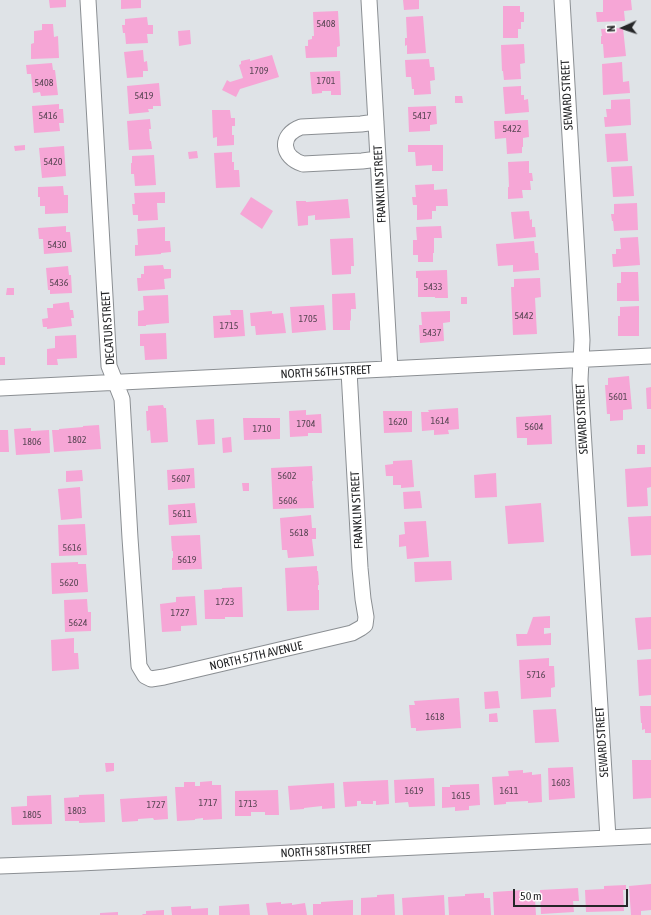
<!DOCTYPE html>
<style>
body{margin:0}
#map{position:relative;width:651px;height:915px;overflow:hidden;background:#dfe3e7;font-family:"Asap Condensed",sans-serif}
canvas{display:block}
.north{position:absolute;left:603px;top:8px;width:40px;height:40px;-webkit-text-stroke:3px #fff;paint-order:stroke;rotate:267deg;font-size:11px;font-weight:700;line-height:16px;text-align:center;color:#252628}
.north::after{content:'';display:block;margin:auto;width:14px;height:18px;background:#252628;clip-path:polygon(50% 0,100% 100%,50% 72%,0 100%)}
.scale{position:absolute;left:513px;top:889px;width:115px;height:18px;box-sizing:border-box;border:2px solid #252628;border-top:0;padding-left:5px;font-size:12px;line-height:14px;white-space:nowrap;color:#252628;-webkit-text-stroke:3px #fff;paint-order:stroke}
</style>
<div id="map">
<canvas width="651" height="915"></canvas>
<div class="north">N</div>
<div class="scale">50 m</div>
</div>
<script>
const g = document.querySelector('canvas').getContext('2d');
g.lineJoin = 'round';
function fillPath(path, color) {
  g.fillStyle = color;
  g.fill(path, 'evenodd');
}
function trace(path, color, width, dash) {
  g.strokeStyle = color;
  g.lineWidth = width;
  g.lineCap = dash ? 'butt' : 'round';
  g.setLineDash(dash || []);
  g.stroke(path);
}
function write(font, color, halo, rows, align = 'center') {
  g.font = font + ' "Asap Condensed",sans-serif';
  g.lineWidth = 3.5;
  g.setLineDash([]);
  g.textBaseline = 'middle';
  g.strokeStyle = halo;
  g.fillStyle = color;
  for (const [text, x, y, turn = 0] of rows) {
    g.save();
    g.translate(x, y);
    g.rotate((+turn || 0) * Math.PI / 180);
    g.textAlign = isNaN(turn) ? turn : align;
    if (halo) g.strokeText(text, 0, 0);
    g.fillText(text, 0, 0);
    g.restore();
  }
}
fillPath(new Path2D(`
 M49 0H66V7L50 8Z
 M121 0H141V8L121 9Z
 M403 0H419V9L404 10Z
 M603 0H631L632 10 624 11 625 21 597 22 596 12H603Z
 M503 6H520V12H524V22H521V29H518V38H503Z
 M338 11 340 46 337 47V57L306 58 305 46H308V40L312 39V36H314L313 12Z
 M423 16 426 53 407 54V45L405 46V38H407L406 17Z
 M147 17 148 25H153V34H147L148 43 126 44 125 33H123L122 25H125V19Z
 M42 24H53L54 37 58 36 59 58 31 59V44L34 43V31L42 30Z
 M623 28 626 56 604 58 603 44H601V36H602L601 29Z
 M190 30 191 44 179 46 178 31Z
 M524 44 525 63 520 64 521 79 504 80 503 71H502L501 45Z
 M143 50 144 62 147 61 148 71H143V77L127 78 124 52Z
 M272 55 279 77 240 89 236 97 222 90 227 80 230 82 243 78 239 65 241 64V61L250 59V61Z
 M429 59 430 67H434L435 80 430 81 431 94 414 95V89H412L411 77H406L405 60Z
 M622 62 623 82 629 81 630 93 603 95 602 64Z
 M52 63 53 70H55L58 95 41 96 40 92 33 93 31 74H27L26 65Z
 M340 71 341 95H331V91H322V93L312 94 310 72Z
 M159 83 161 106H153V109H148L149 112 129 114 127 86Z
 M521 86V95H524V100L528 99 529 112 505 114 503 87Z
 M455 96H462L463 103H455Z
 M630 99 631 125 605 127 604 117H607L606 109H611V100Z
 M59 104V109H63L64 123H59L60 131 34 133 32 106Z
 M436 106 437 124 430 125V131L409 132 408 107Z
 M212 110H230L231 118H235V126H232V135H234V145L217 146V137L213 138Z
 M150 119 151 129H149L150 141H151L152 149 129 150 127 121Z
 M528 120 529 137 523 138V147H522V153L507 154 506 138 495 139 494 121Z
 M626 133 628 161 607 162 605 134Z
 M25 145V150L15 151 14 146Z
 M408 145H443V171H432V165L416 166 415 152H408Z
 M64 146 66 176 42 178 39 148Z
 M197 151 198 158 189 159 188 152Z
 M232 152V162H234V170H239L240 187 216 188 214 153Z
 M154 155 156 185 135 186 134 174H131V163H132V156Z
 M529 161V173H532L533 181H530L531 190H522L523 198 508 199V187H509L508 162Z
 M632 166 634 196 613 197 611 167Z
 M434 184V190L447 189 448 206H436V211H432V219L417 220V205H413L412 197H416L415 185Z
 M63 186 64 195H68V213L45 214V206H40V197H38V187Z
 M165 192V203H157L158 220 138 221V215H133L132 204H135L134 193Z
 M251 197 273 211 262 229 240 214Z
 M348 199 350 218 315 220V215L308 216V225L298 226 296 201H306V202Z
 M637 203 638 230 614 231 613 221H612L611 214H614V204Z
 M529 211 530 220 532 219V227H535L536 237 514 239 511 212Z
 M66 226V232H70L72 252 44 254 43 239H39L38 228Z
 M441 226 442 238H434V253H433V262H418V255H413V240H417L416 227Z
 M165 227V241H170L171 252 161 253V254L135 256V245H138L137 229Z
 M638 237 640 265 613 267 612 254H616V249H621L620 238Z
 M353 238 354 266H351V274L332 275 330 239Z
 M534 241 535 253H538L539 270 513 272V265L498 266 496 244Z
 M163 265 164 269H171V278L164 279 165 289 138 291 137 278H141V274H144V266Z
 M68 266 69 275H71L72 293 50 294V290H48L46 268Z
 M447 270 448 298H435V297H418V278H416V271Z
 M621 272H638L639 301H617V283H621Z
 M540 278 541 297 535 298 537 334 513 335 511 287H514V279Z
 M7 288H14V295H6Z
 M355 293 356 309H351V320L350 321V330H333L332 294Z
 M168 295 169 323 146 325V326H138V311L144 310 143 296Z
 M461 297H467V304H461Z
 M69 302 70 310H73L74 318H71L72 326 47 329V327H43L42 319 48 318 47 308H53V304Z
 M324 305 326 330 292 333 290 307Z
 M639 306V336H618V316H620V307Z
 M230 310H243L245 336 214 338 213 316 231 315Z
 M272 311V314L283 313 286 333 256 335 255 326H251L250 313Z
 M450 311V322L443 323 444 341 420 343 419 325H422L421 312Z
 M166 333 167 359 145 360 144 346H140V334Z
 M76 335 77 358 57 359 58 365H47V349L55 348V336Z
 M0 357H5V365H0Z
 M629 376 632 409 623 410V420L610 421V414H607L605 385H608V378Z
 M651 387V409H647L646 388Z
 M163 405 164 408H166L168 442 151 443 150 430 147 431 146 411H148V406Z
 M458 408 459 429 448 430 449 434 434 435V430L422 431 421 412H429L428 410Z
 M306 410V415L321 414 322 433H308V436L290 437 289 411Z
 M383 411H412V432L384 433Z
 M551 415 552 444 527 445V438H517L516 417Z
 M243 418H280V439L244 440Z
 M214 419 215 444 198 445 196 420Z
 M99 425 101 449 54 452 52 430H59V429L83 427V426Z
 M31 428V431L49 430 50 453 16 455 14 429Z
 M0 430H8L9 452H0Z
 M231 437 232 452 223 453 222 438Z
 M637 445H645V454H637Z
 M412 460 414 487 401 488V485H393V476H386L385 465 393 464V461Z
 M312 466 313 481H312L314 508 273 509 271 468Z
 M651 467V487L647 488 648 506 627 507 625 469Z
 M194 468 195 488 168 490 167 470Z
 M82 470 83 481 66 482V471Z
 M496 473 497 497 475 498 474 475Z
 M242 483H249V491H243Z
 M80 487 82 518 61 520 58 489Z
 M420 491 422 508 404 509 403 492Z
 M195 503 197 523 169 525 168 505Z
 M541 503 544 542 508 544 505 506Z
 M311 515 312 528H316V539H312L314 556 288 558 287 550H282L280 518Z
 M651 516V555L631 556 628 517Z
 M426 521 429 557 407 559 406 546 399 547V535L405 534 404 522Z
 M85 524 87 555 59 556 58 525Z
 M200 535 202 569 172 570V558H173V551H172L171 536Z
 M451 561 452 580 415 582 414 562Z
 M78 562V564H86L88 592 52 594 51 563Z
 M317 566V571H318L319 585H318V590H319V610L287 611 285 568Z
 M242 587 243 617H225V619H205L204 590 222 589V588Z
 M195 596 197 625 181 626V631L162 632 160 604 176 602V597Z
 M87 599 88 612H91V631L65 632 64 600Z
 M550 616V628H544V634L551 633V645L517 646 516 634H527L533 617Z
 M651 617V649L638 650 635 618Z
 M74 638V653H78L79 669 52 671 51 640Z
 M549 658V666H554L555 687 551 688V697L521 699 519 660Z
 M651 659V695L639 696 637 660Z
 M498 691 500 708 485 709 484 692Z
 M459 698 461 728 416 731V728H411L409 705H415L414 701Z
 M640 706H651V733H645V729L642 730V723H641Z
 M556 709 559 742 535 743 533 710Z
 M497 713 498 722H489V714Z
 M632 760H651V798L633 799Z
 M105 763H114V771L106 772Z
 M573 767 575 798 549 800 548 768Z
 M523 770V773L532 772V775L541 774 542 802 528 803V801L506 802V804L494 805 492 777 509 776 508 771Z
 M434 778 435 806 409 807 408 802 395 803 394 780Z
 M388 780 389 804 376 805V801H373V804H361V801H357V806L345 807 343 782Z
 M212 781V785H221L222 819 203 820V818L195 819V820L177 821 175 787H184V782H195V786H200V782Z
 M334 783 335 808 322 809V806L304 808V809L290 810 288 786Z
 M479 784 480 805 469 806V810L455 811V807L442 808V787H450V785Z
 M278 790 279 815H265V812H251V816H235V791Z
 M104 794 105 822 79 823V821H65L64 798 79 797V795Z
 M51 795 52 824 12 825 11 807 27 806V796Z
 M167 796 168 819 154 820 153 818 138 819V821L122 822 120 799Z
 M651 884V910L641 911V915H631L629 886Z
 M626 885V890H623L624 911 586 912 585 890 604 889V886Z
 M578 888 579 901H573L574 912 541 914 540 890Z
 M524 890 525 900 535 899 536 915H494L493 892Z
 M484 893V898H490L491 915H449L448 897 465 896V894Z
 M394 894 395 915H361V898L377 897V895Z
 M444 895 445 915H403L402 898Z
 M353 900V915H313V904H321V902Z
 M281 902V904L292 903V905L305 903 307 915H268L266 903Z
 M249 904 250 915H219V906Z
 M191 906V909L208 908V915H172L171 907Z
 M164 910V915H143L142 914H146V911Z
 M118 912V915H100V913Z`), '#f6a6d6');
const minor = new Path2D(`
 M88 0 109 366 122 399 130 538 139 666 145 676 151 679 164 677 352 633 361 628 365 625 366 617 363 599 360 568 349 371
 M369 0 390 369
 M562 0 582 340 580 380 608 838
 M376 122 361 124 301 127C279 135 281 157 303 164L362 161 378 159
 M0 388 651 356
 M0 866 80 863 608 838 651 836`);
trace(minor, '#8b8f93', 17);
trace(minor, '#fff', 15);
write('10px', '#594654', null, [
 ["5408",326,24],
 ["1709",259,71],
 ["1701",326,81],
 ["5408",44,83],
 ["5419",144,96],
 ["5416",48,116],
 ["5417",422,116],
 ["5422",512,129],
 ["5420",53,162],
 ["5430",57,245],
 ["5436",59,283],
 ["5433",433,287],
 ["5442",524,316],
 ["1705",308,319],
 ["1715",229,326],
 ["5437",432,333],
 ["5601",618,397],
 ["1614",440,421],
 ["1620",398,422],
 ["1704",306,424],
 ["5604",534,427],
 ["1710",262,429],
 ["1802",77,440],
 ["1806",32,442],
 ["5602",287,476],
 ["5607",181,479],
 ["5606",288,501],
 ["5611",182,514],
 ["5618",299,533],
 ["5616",72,548],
 ["5619",187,560],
 ["5620",69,583],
 ["1723",225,602],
 ["1727",180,613],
 ["5624",78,623],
 ["5716",536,675],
 ["1618",435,717],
 ["1603",561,783],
 ["1619",414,791],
 ["1611",509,791],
 ["1615",461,796],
 ["1717",208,803],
 ["1713",248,804],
 ["1727",156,805],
 ["1803",77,811],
 ["1805",32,815]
]);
write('12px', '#252628', '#fff', [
 ["SEWARD STREET",567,95,-93],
 ["FRANKLIN STREET",380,184,-93],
 ["DECATUR STREET",108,328,-94],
 ["NORTH 56TH STREET",326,372,-3],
 ["SEWARD STREET",582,419,-93],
 ["FRANKLIN STREET",357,510,-93],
 ["NORTH 57TH AVENUE",256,656,-13],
 ["SEWARD STREET",602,742,-94],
 ["NORTH 58TH STREET",326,851,-3]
]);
</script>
